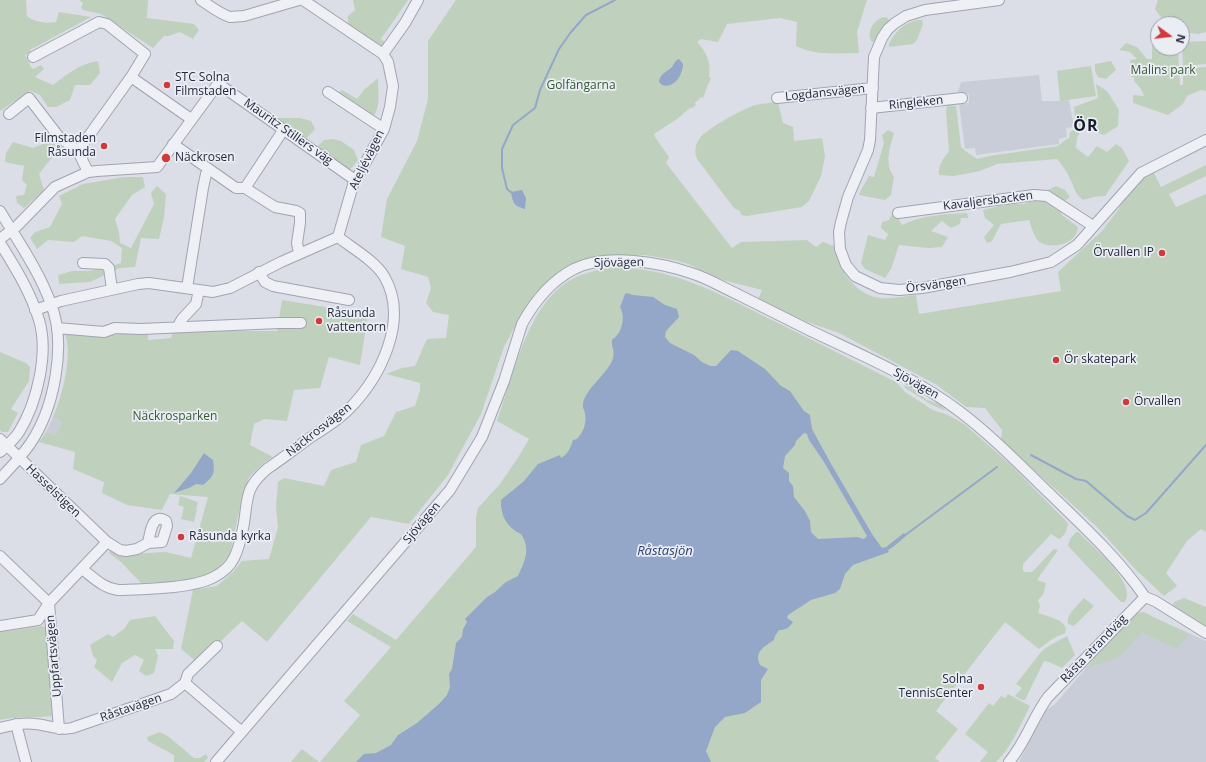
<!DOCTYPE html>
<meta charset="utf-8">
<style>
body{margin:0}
#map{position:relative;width:1206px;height:762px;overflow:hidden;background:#dbdee6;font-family:"Open Sans",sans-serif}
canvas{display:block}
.north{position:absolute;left:1150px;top:16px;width:40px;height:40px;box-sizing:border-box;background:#ebedf4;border:1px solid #9c9fab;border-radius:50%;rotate:105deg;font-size:11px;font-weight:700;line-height:16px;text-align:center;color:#252a3d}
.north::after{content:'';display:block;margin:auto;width:14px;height:18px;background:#d2393c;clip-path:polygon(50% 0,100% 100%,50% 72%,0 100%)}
</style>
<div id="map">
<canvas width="1206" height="762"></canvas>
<div class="north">N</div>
</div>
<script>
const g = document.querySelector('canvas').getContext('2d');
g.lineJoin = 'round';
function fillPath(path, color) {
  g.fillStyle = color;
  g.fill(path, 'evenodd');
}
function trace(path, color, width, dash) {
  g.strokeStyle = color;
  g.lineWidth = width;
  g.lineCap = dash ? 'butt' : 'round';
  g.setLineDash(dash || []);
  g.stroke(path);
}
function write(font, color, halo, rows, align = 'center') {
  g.font = font + ' "Open Sans",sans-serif';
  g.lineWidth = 3.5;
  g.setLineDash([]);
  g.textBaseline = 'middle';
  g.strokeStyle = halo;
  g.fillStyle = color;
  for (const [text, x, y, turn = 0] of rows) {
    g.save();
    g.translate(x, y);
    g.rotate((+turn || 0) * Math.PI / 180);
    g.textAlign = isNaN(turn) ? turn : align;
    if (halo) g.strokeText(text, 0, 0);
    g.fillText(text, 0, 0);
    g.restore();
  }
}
fillPath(new Path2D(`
 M1039 75 1042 101H1060L1069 100 1074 127 1066 128 1067 137 1059 139V144L976 155 975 148 965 149 959 104 969 103V94L958 92 961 82Z
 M53 417 62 422 55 435 46 432Z
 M1144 612 1153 617 1206 641V762H1019L1045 711 1055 704 1133 614Z`), '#c9cdd8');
fillPath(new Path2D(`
 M0 0H26L27 16C33 22 48 24 56 22L59 12 91 17 30 50 31 52 25 55 31 67 33 69 41 65 44 69 35 77 53 85C66 75 81 63 98 61L100 73 90 85H75L70 100 56 107H48L40 95 30 91 0 111Z
 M79 0H148L147 18 194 24 199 30 193 39 180 32 169 36H164L153 48 101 14 83 10 81 8 83 3Z
 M353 0H408L381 39 386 43 383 48 348 25V16L355 10Z
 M456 0H867L857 32 859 53C838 53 815 56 796 46L797 22 780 18 727 24 718 42 701 39 697 42C707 52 711 63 709 77L711 78 705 92V93L703 98 701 97 695 103 696 105 692 108H690L677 119 654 134 655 137 669 157 666 163 732 248 741 242 807 240 816 247 823 242 834 246C840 270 854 295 881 298 893 299 905 296 916 295L919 314 1061 291 1058 272 1102 231 1118 210 1125 197 1138 181 1153 171 1161 187 1206 165V176L1169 194 1176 207 1206 194V532L1201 529 1187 541 1166 573 1177 586 1164 596 1136 570 1097 527 1001 440 1002 430 985 408 966 407 937 385 839 333 807 322 758 300 762 290 723 280 688 264 674 260 645 255 613 256 596 258 577 263 558 273 543 286 525 308 504 347 481 414 448 475 409 524 371 517 267 642 242 621 198 663 181 649 193 590 217 586 233 572 242 561 269 559 278 527 276 507 278 482 284 478 324 486 331 470 356 462 361 445 384 436 396 412 415 406 420 390V383L386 374 402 368 415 366 427 339 446 338 449 315 433 312 426 303 431 288 428 277 401 269 405 246 381 237 387 199 417 141 428 99V41Z
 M1158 0H1206V32L1198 34 1182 32V24H1166L1155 9Z
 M884 17 888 18 889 21 882 28 876 42H872C866 32 873 20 884 17Z
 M917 20H922L923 24 917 40 913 44 889 47V43C897 31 902 24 917 20Z
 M1158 40V48H1178L1180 85H1183V69L1206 67V91L1201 90 1187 96 1183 104 1168 115 1133 103V95L1144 96 1141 89 1134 81V77H1131L1130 60 1137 59 1130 52 1119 50 1126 43 1137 47 1147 59H1152V41Z
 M1206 41V64L1183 66 1182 42Z
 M1111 61 1116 70 1106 79 1098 77 1095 71V64Z
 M1091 66 1096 96 1060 101 1057 71Z
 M378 78C378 91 381 107 373 117L336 94 342 90 357 99 365 89Z
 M1096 84 1107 91 1119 110 1118 126 1104 135 1095 132 1096 122 1085 121 1077 138 1076 148 1088 157 1097 146 1107 152 1116 144 1122 148 1129 161 1105 196 1094 197 1083 200C1074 192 1076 191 1071 181 1068 173 1063 166 1057 159L997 164 980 171 965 174 953 176 939 175C938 165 943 159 949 151L946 111 947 105 956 106 961 147C966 152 972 155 977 159L989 156 1058 146 1064 141 1069 138 1070 132 1076 129 1074 107 1098 98Z
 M778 102 783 123 793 127 794 141 822 138 825 156 821 176 809 201 802 207 747 216 741 215 740 211 734 208 697 159C694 151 695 145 700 138 705 130 745 107 756 105 763 103 770 103 778 102Z
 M275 118H300L311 121 315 129 307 138 299 135Z
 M888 130 894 133C890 148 884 163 894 177L891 195 885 200 859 195C861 188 866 183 869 176L874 177 884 143 882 135Z
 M333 139 341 141 354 150 358 160 348 172 314 150 324 140Z
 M13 142 33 148 48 142 64 148 54 155 39 174 44 190 24 208 17 203 16 196 24 195 27 185 22 180 24 166 5 162 6 153Z
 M124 177H143L145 187 132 195 115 219 119 232 120 243 131 248 154 204 151 193 157 186 166 194 164 218 159 239 141 238 135 267 120 268 90 282 59 284 58 275 72 271H88L106 268 121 263 122 248 111 241 82 236 74 242 48 240 37 249 30 238 35 232 50 227 62 204 59 196 83 184Z
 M1056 186 1065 190 1070 197 1065 201 1059 208 1062 215 1078 227C1077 232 1076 235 1073 238 1064 247 1043 249 1036 238 1033 233 1031 226 1029 220L1001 224 992 241 987 243 984 237 994 225 985 218 983 210 1012 203 1024 204 1033 198 1045 201 1048 190Z
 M894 210 902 225C922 215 945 214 967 213L968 218H961L960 224 951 228 942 221 931 231 948 237 942 247 928 248 899 245 891 269 885 278 865 269 861 263 868 235 885 240 888 234 881 228 882 222 889 220Z
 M607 268C670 264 723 296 776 322 816 342 856 362 896 382L905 392 933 410 948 415 964 424 1010 464 1068 523C1067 530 1065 536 1059 539L1051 534 1023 564V570L1024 572H1032L1054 549 1058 550 1037 580 1046 583 1043 595 1038 600 1040 606 1038 613C1047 616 1071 621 1065 633L1054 638 1039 649 1005 622 936 711 958 729 935 758 940 762H320L360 715 344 701 391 647 347 621 353 614 396 640 476 547V517L478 508 500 484 519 456 529 439 497 421C512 378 527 308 567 282 580 274 593 271 607 268Z
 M282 300 368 314 360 365 329 357 320 388 294 390 287 421 264 419 254 424 250 445 273 457 264 463 249 477 242 498 230 554 213 574 194 581 141 583 121 562 109 553 111 550 129 554 166 552 191 558 208 497 170 494 162 510 127 505 102 493 104 482 73 469 75 452 39 442 46 432 55 435 62 422 53 417C62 398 73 354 65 334L98 337 134 332H148V340L171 338 173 331H277Z
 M0 352 26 363 30 367 29 381 11 409 18 413 8 432H2L0 430Z
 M904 385 912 388 927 400 941 405 946 411 932 405 905 388Z
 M180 496 198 502 196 509H197L194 522 181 519 184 507 178 505Z
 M1076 532H1078C1091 545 1126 574 1127 593 1128 596 1126 599 1125 602H1121L1068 546 1070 539Z
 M1084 598 1094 606 1074 626 1068 624C1066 614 1078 605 1084 598Z
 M1184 598 1206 607V626L1194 620 1173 606 1174 602Z
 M1144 612 1153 617 1190 634 1176 649 1142 632 1119 657 1085 669 1133 614Z
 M155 616 174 641 173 649H155L158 656 154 673 146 676 139 671 144 660 135 655 122 663 112 682 94 667 97 660 93 656 90 645 108 634 113 637 124 629 130 620Z
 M42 626 46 628 54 716C36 718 17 716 0 720V632Z
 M1067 636 1075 655 1062 668 1049 662 1044 661 1025 700H1022L1015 696 1022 688 1016 684 1042 651 1047 647Z
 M1008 694 1030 706C1020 725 1012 747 996 762H980L988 752 965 734 989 703 993 706 1001 696 1005 698Z
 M160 732 169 737 194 758H200L206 754 208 758 204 762H174V755L148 741 147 737Z
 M302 749 319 762H291Z`), '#bfd1bc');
fillPath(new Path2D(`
 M678 59 680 60 683 64C683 75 674 89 662 85L659 82C660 73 666 73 672 67 674 64 675 61 678 59Z
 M522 190 526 198 525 209C514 206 513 203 511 192Z
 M627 293 633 295 653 297 665 305 677 309 679 317 666 331 665 337 670 343 694 355 702 362 710 366H716L731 350 738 351 765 369 781 386 790 391 804 411 810 415 812 429 830 462 872 534 882 548 886 547 904 533 906 536 893 547 888 550 889 552 853 565 845 574 840 589 835 593 811 600 788 615 787 618 793 622C789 628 786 630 779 630L775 636 774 640C764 647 754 651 760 665L768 669 761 680V702L745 713 725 717 715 727 706 751 711 762H356L364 754 376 753 391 745 398 735 417 723 440 703 447 695 450 687 449 674 452 669 456 643 462 637 463 629 467 622 465 619 487 597 495 592 506 582 518 576C525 561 531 549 521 534 507 528 500 515 501 500L524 481 538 464 560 455 561 458C568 454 571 447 573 440L577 439C583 433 587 423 585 414 585 411 582 407 583 405 583 391 606 375 612 361 616 352 611 347 612 340 622 333 626 318 620 307L625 294ZM804 433 807 434 809 440 824 462 867 536 864 539 857 537 818 539 811 532 810 521 805 511 794 497 793 486 789 481V473L783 468 785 456 795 445 796 441Z
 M204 453 213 460C215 474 214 476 203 485L196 484 189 488 174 493 191 473Z`), '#94a7c9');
trace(new Path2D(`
 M512 193 507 189 502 168V149L513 125 535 108 540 90 559 49 571 32 586 15 615 0
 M1031 455 1076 479 1086 481 1127 516 1135 520 1146 513 1206 445
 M904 536 997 467`), '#94a7c9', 2);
const minor = new Path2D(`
 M201 0C210 6 220 14 230 17 234 17 240 16 244 16L299 0
 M303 0 383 54 388 62 393 86 390 107 384 129 353 185 338 237
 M999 0 925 10 906 16 895 23 888 29 882 38 874 57 870 140 868 150 848 197 841 222 839 232 840 249 846 265 855 276 880 288 899 290 922 288 1010 272 1051 262 1077 245 1141 173 1206 140
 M383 54 405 23 418 0
 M33 57 99 22 107 24 145 54 131 77 78 151
 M131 77 191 119
 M328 92 384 129
 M777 98 873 88
 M871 108 962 98
 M9 114 29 98 59 137 78 151 88 172
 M173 144 236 188H245L275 207 296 211 300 213V223L297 243 299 253
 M245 188 284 129
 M0 211C18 241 39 271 51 304 67 345 54 409 30 444 21 457 10 468 0 479
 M898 213 1034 195 1047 196 1093 226
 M0 239 17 226 55 187 88 172 97 171 157 167 217 85 223 87 355 180
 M0 243C15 267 31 293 39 320 49 353 37 403 19 432 14 440 6 446 0 452
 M83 263 105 264 109 268 112 289
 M259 272 265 282 273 286 349 300
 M187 288 203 188 206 174 209 169
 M35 310 61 301 138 284 149 283 213 292 230 288 281 262 338 237
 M178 326 182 319 196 304 199 290
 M57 328 104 332 115 328 141 329 279 323H301
 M0 439 107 542 120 550 126 551 137 549 148 543 162 542 167 526 166 521C152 512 150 534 148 543
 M0 556 49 603 59 729
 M82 569C94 578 103 588 118 590 143 589 192 589 214 577 222 573 230 566 234 558 239 548 242 534 244 523 248 497 245 488 267 469 282 459 296 448 311 437 324 429 337 421 348 410 380 378 410 320 384 276 375 261 352 248 338 237
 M1145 597 1155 601 1206 633
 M0 626 38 620 49 603 107 542
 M185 683 242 732
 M185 683 188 674 217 646
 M16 724 26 762
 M0 728C11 725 23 722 35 724 48 725 59 731 72 728L171 694 185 683
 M216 762 450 490 482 437 504 381 522 324C534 302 551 281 574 269 607 253 660 262 694 274 709 279 724 288 739 295 763 307 787 319 811 331 861 355 914 377 959 411 991 435 1020 465 1049 493 1083 526 1118 558 1145 597
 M1009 762C1026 742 1033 717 1048 697L1145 597`);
trace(minor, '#a1a4b0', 12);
trace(minor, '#eef0f5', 10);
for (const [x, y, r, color] of [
 [167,85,4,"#d2393c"],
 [104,146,4,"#d2393c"],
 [166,158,5,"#d2393c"],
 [1162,253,4,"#d2393c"],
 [319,321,4,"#d2393c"],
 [1056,360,4,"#d2393c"],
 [1126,402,4,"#d2393c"],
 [181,537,4,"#d2393c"],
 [981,687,4,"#d2393c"]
]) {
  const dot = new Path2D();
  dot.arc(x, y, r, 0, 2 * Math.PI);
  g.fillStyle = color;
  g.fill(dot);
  trace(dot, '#ebedf4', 1.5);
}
write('12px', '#345932', '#ebedf4', [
 ["Malins park",1163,71],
 ["Golfängarna",581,86],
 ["Näckrosparken",175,417]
]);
write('12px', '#252a3d', '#ebedf4', [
 ["STC Solna",175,78],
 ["Filmstaden",175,92],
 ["Filmstaden",96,139,"right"],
 ["Råsunda",96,153,"right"],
 ["Näckrosen",175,158],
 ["Örvallen IP",1154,253,"right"],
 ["Råsunda",327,314],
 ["vattentorn",327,328],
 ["Ör skatepark",1064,360],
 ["Örvallen",1134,402],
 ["Råsunda kyrka",189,537],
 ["Solna",973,680,"right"],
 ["TennisCenter",973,694,"right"]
], 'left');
write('12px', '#252a3d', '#ebedf4', [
 ["Logdansvägen",825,93,-6],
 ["Ringleken",916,103,-6],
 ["Mauritz Stillers väg",288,132,35],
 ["Ateljévägen",367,160,-64],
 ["Kavaljersbacken",988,201,-7],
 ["Sjövägen",619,263,-1],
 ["Örsvängen",936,285,-8],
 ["Sjövägen",916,384,29],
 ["Näckrosvägen",319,430,-38],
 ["Hasselstigen",53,491,44],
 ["Sjövägen",422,523,-50],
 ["Råsta strandväg",1094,649,-46],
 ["Uppfartsvägen",54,656,-95],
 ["Råstavägen",131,708,-19]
]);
write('italic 13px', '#2e4372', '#ebedf4', [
 ["Råstasjön",665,551]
]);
g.letterSpacing = '1px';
write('bold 16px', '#171c2d', '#ebedf4', [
 ["ÖR",1086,126]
]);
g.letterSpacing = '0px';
</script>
